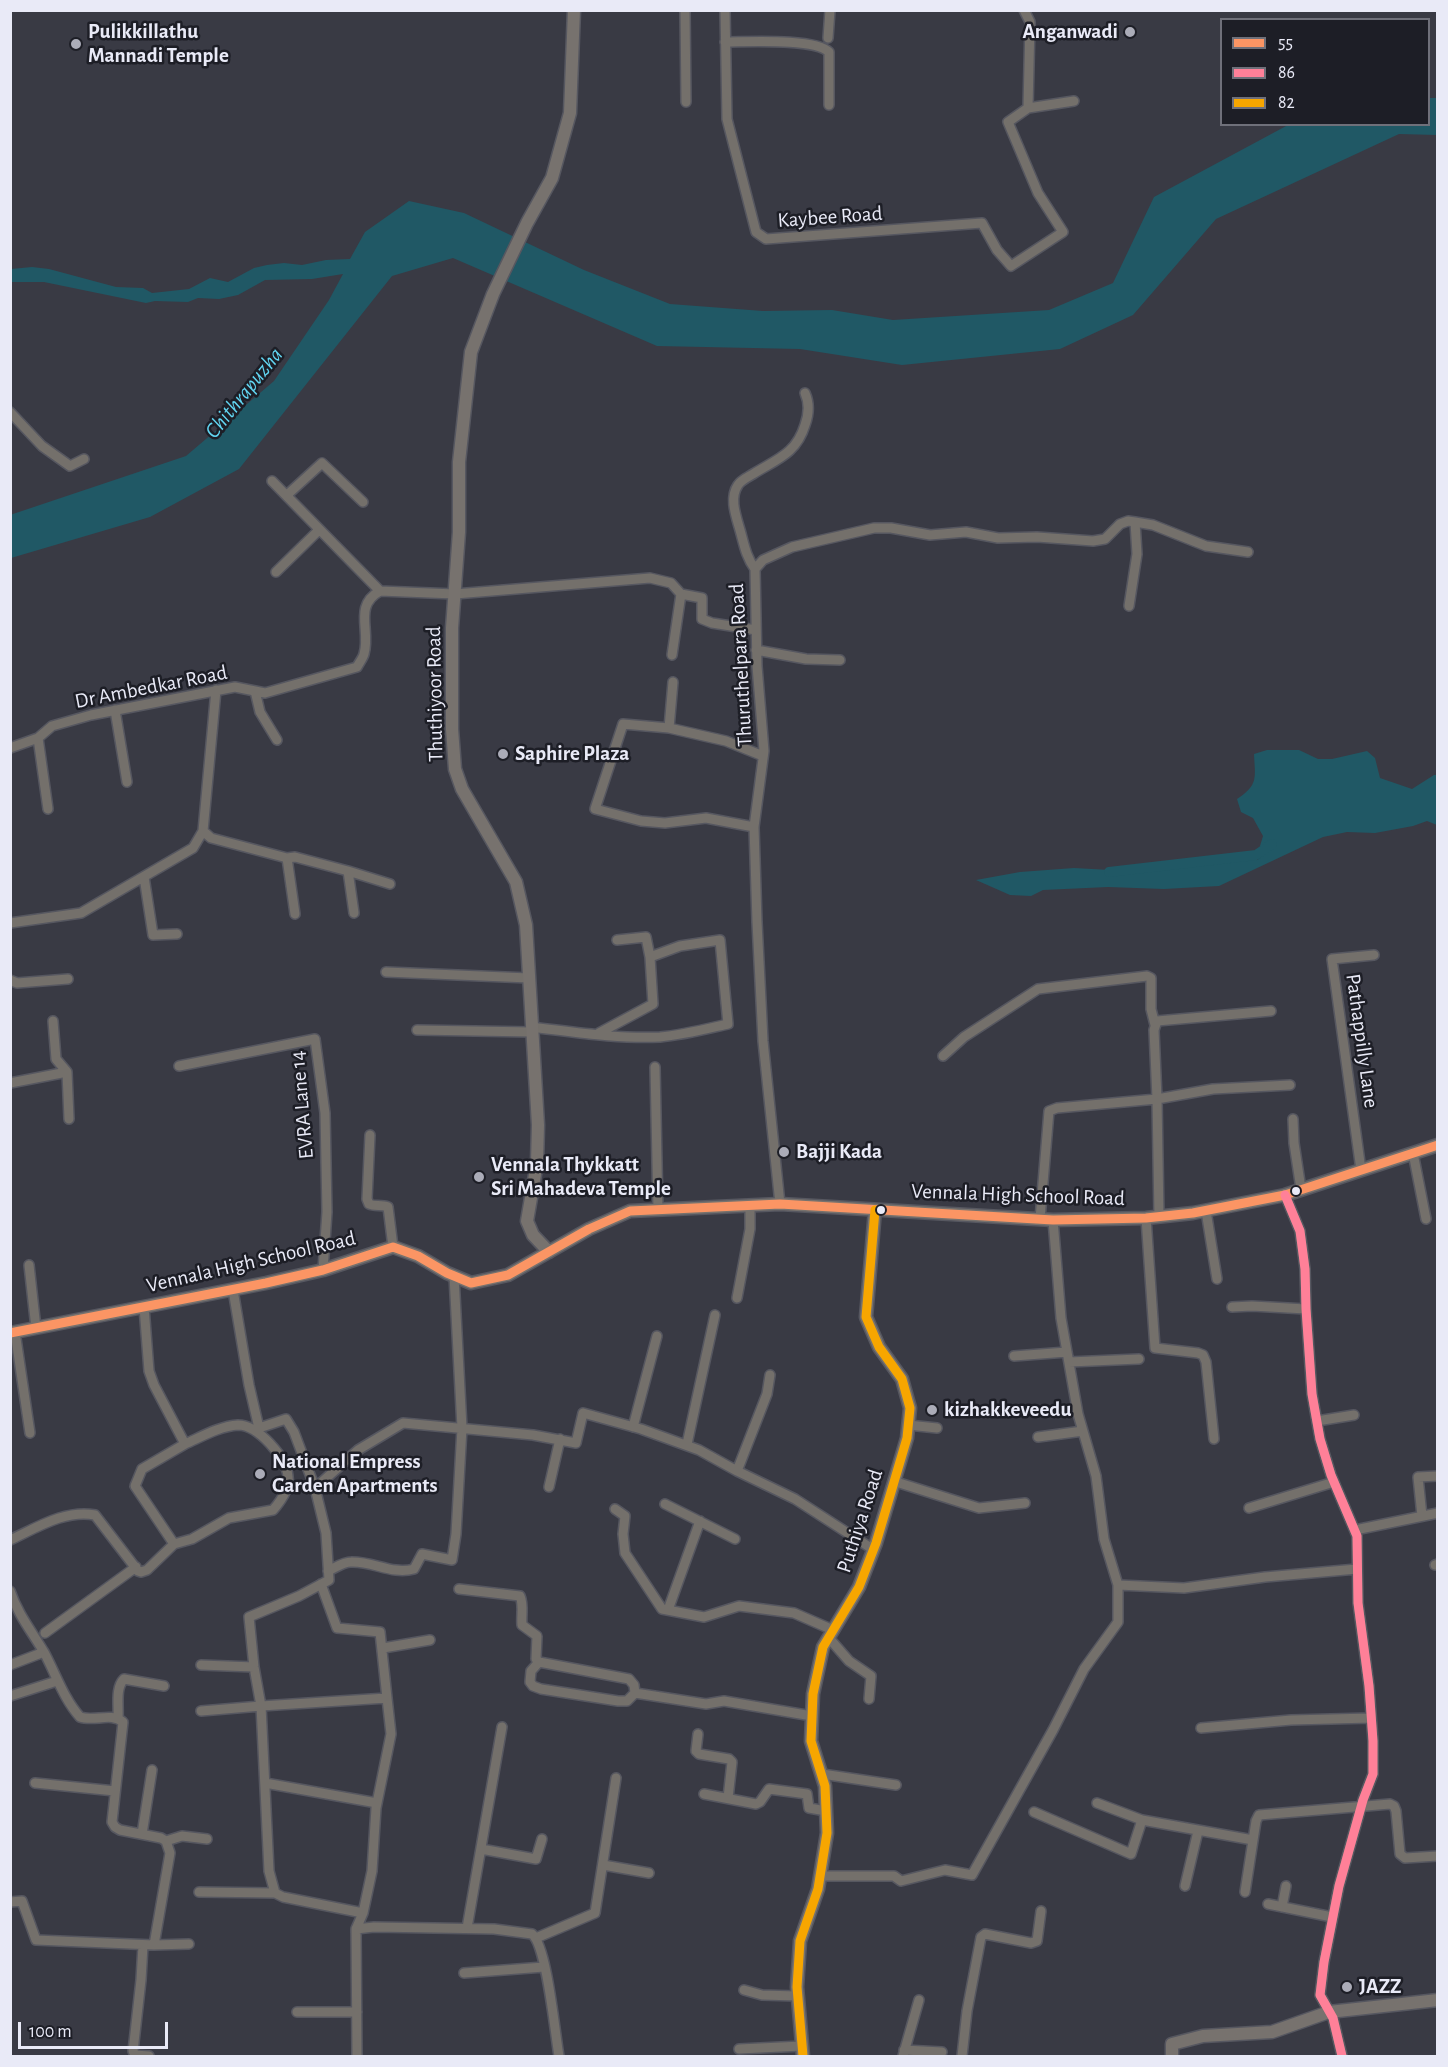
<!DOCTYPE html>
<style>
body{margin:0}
#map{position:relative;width:1448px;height:2067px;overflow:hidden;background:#393a44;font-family:"Alegreya Sans",sans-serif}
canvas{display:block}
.frame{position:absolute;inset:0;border:12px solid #e9eaf7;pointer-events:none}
.legend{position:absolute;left:1220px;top:18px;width:210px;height:108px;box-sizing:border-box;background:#1d1e26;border:2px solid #6f707a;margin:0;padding:8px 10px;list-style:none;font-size:18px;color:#e9eaf7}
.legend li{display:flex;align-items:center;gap:12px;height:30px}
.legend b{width:30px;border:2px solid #6f707a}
.scale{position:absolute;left:18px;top:2022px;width:150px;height:27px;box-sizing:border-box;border:3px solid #e9eaf7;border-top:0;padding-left:8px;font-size:18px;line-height:21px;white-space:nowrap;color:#e9eaf7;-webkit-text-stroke:4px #1d1e26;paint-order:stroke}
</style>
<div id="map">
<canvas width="1448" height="2067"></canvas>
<div class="frame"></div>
<ul class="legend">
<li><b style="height:8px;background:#fb9564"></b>55</li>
<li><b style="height:8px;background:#ff8098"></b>86</li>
<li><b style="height:8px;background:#f7a600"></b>82</li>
</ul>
<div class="scale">100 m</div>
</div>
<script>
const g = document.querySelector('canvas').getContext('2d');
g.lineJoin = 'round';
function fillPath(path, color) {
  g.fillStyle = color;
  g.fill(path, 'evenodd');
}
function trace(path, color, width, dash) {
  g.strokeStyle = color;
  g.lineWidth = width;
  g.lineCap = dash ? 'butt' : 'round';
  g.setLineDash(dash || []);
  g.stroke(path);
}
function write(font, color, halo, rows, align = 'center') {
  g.font = font + ' "Alegreya Sans",sans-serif';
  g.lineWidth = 5;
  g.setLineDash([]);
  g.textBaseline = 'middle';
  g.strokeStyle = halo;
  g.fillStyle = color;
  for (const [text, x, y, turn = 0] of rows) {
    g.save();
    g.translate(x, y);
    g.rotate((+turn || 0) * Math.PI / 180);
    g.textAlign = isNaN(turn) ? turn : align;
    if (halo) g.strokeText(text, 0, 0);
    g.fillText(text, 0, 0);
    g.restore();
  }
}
fillPath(new Path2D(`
 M1429 98H1437V135L1399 134 1216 219 1133 315 1060 349 902 365 800 349 657 346 453 258 392 276 239 469 150 517 11 558 10 515 186 456 274 381 329 300 343 274 312 279 265 280 238 295 219 299 198 298 188 302 155 301 146 303 44 282H11V269L32 267 49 269 116 287 143 288 152 293 189 289 210 278 228 282 254 268 267 265 284 263 302 265 326 260 350 259 365 232 409 201 464 213 584 270 670 304 763 311 832 310 893 320 1049 310 1113 283 1154 197 1288 125 1428 124Z
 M1267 750H1299L1318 759H1332L1367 751 1375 758 1380 778 1412 789 1434 775H1437V825L1427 821 1413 826 1375 833 1347 832 1323 837 1219 886 1164 889 1108 887 1043 890 1031 896 1010 895 976 880 1020 872 1074 868 1128 871 1161 869 1250 859 1257 860 1263 855 1260 846 1263 836 1253 818 1241 812 1237 799C1259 785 1255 777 1254 754Z`), '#205865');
trace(new Path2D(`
 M1109 872 1256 855 1272 844`), '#205865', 10);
const street = new Path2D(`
 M685 10 686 102
 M725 10 727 119 756 232 766 239 982 223 997 250 1011 266 1063 232 1038 193 1008 122 1028 108 1030 22 1024 10
 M828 38 830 10
 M725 42C747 42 815 38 829 52V105
 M1028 108 1074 101
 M10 412 42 446 70 466 84 459
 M272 481 380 591
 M287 495 322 463 363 502
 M1135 522 1153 525 1206 546 1248 552
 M755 569C746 557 744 544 740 530 736 516 729 498 738 485 741 480 748 477 753 474 777 459 796 454 805 425 809 414 810 404 805 393
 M276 572 319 530
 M681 594 702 598V619L712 623 756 630
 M756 650 806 659 840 660
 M255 691 260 712 277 740
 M115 710 127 782
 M669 728 673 682
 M38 738 48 809
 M10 748 38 738 52 726 91 715 235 687 265 693 357 667C359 663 363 658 364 654 371 630 353 606 380 591L455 594 650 578 671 583 681 594 672 655
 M754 827 706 818 665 823 641 821 595 809 623 724 669 728 726 741 763 756
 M203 831 211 838 287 858 295 857 348 871 354 913
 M287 858 295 914
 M348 871 390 884
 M144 877 153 935 177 934
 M10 923 81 913 193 848 203 831 216 690
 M386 972 529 978
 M10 980 17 983 68 979
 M53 1021 56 1059 67 1072 69 1119
 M531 1027C574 1032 618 1039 660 1037 683 1035 706 1029 728 1024L720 940 680 946 650 957
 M417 1030 532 1032
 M599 1033 653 1004 650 957 646 937 617 940
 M943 1056 964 1037 1038 989 1147 976 1151 978V1009L1155 1025
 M179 1066 315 1039 325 1113 327 1212 323 1270
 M655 1067 658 1210
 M10 1083 67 1072
 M1293 1119 1294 1143 1301 1189
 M370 1135 367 1199 369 1204C375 1207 381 1204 388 1207L393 1247
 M1413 1153 1426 1219
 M1361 1170 1332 959 1374 955
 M1285 1195 1300 1231 1305 1269 1306 1309 1312 1394 1320 1439 1331 1475 1357 1536 1358 1603 1369 1686 1373 1741V1774L1363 1800 1339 1886 1324 1962 1320 1995 1333 2018 1342 2056
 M780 1204 763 1041 757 922 754 827 764 751 757 666 755 569 763 560 792 547 874 528H891L930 535 966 532 998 538 1037 537 1093 541 1105 539 1120 524 1128 521 1135 522 1137 554 1129 606
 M1206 1211 1217 1279
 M1159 1217 1157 1099 1213 1089 1290 1085
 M1146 1218 1155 1348 1198 1353 1203 1355 1206 1362 1214 1439
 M1040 1219 1049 1111 1057 1108 1157 1099 1154 1030 1157 1021 1271 1011
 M1053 1220 1061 1318 1078 1414 1096 1476 1104 1539 1118 1585 1184 1588 1265 1577 1357 1569
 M29 1265 36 1328
 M233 1290 249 1385 259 1428 286 1419 294 1432 315 1488
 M737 1298 750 1229V1206
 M144 1307 149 1371 154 1385 185 1444 142 1469 135 1486 174 1544
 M1232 1307 1252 1306 1306 1309
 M15 1332 30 1433
 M1014 1356 1067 1352
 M1069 1362 1139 1359
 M1317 1421 1354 1415
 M908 1425 937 1428
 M633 1427 657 1336
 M1038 1437 1083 1431
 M687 1444 715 1315
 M737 1471 767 1394 770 1375
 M893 1481 979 1508 1025 1503
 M549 1487 560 1439
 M665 1504 735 1539
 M1249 1508 1334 1482
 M615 1509 625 1516 623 1534 625 1553 662 1609 704 1617 739 1606 794 1613 833 1630
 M1422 1516 1418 1477 1438 1476
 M1355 1530 1438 1513
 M10 1540C36 1528 66 1509 95 1515L138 1571 141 1572 147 1570 174 1544 192 1539 229 1518 273 1510C280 1502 290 1488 288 1476 286 1457 258 1425 238 1425 220 1426 201 1437 185 1444
 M1435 1565 1438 1564
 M328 1571C335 1568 343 1562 351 1562 373 1561 392 1575 414 1569L422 1554 452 1560 456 1534 462 1428 454 1276
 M321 1584 337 1628 380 1632 387 1698
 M459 1589 520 1596C524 1605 521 1615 522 1625L537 1636 536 1659 539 1662 629 1679 634 1685 635 1693 706 1704 724 1701 812 1716
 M10 1591C18 1615 33 1633 45 1654 56 1675 64 1699 80 1717 94 1722 111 1712 123 1722L112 1822 115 1827 120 1830 161 1838 166 1841 170 1853 154 1945
 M668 1610 700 1521
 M45 1633 136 1567
 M829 1638 849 1661 871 1676 869 1699
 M383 1648 430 1640
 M539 1662 531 1671 530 1682 533 1686 541 1689 618 1701H627L635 1693
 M10 1665 44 1652
 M201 1665 254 1667
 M10 1696 57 1681
 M201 1711 261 1706 269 1871 275 1893 283 1897 363 1913
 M118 1718C119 1706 115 1688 124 1679L164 1686
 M1201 1728 1291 1720 1371 1718
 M698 1734 696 1751 699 1754 729 1759 732 1762 728 1798
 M822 1774 896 1785
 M35 1783 115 1791
 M265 1783 377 1803
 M704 1794 756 1804 760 1802 769 1789 807 1794 809 1808 826 1811
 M1097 1803 1142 1820 1253 1840
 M1034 1812 1131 1854 1142 1820
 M142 1834 152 1770
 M166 1841 182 1836 207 1839
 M481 1849 536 1859 542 1839
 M603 1865 649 1873
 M820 1876H894L901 1881 945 1870 972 1875 1053 1730 1084 1669 1118 1622V1585
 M1185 1886 1198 1831
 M199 1892 275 1893
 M1245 1892 1256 1821 1259 1815 1390 1804 1394 1806 1396 1811 1400 1854 1405 1858 1438 1856
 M10 1902 22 1901 36 1940 154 1945 189 1944
 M1268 1904 1332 1917
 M1282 1907 1286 1886
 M467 1928 502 1727
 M356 1929 363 1913 372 1871 376 1808 391 1734 387 1698 261 1706 254 1667 249 1617 299 1596 329 1580 326 1533 315 1488 358 1450 403 1423 533 1435 576 1443 583 1413 641 1429 699 1450 737 1471 795 1499 874 1550
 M536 1938 595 1913 616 1778
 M143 1945 141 1980 133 2051 135 2055 149 2056
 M464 1973 544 1967
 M744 1990 762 1995 797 1996
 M297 2012H357
 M739 2049 802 2046
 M904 2050 942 2052
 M357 2056 356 1929 374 1927 494 1929 532 1934C547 1946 555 2034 559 2056
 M903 2056 919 2000
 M962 2056 967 2011 981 1937 985 1934 1031 1943 1037 1941 1041 1911`);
const secondary = new Path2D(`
 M549 1252 533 1235 527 1221 537 1163 538 1125 526 925 516 882 462 789 455 769 452 729V628L459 532V462L471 352 493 294 527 223 552 178 570 113 574 10
 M10 1333 266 1283 323 1270 393 1247 418 1256 447 1273 471 1283 508 1275 589 1229 630 1211 780 1204 1053 1220 1146 1218 1193 1213 1285 1195 1438 1145
 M803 2056 797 1987 800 1941 818 1889 827 1833 825 1786 811 1741 813 1694 823 1647 859 1587 876 1543 907 1438 910 1408 902 1379 879 1347 866 1317 875 1210
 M1172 2056V2044L1203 2036 1272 2032 1329 2012 1438 2000`);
trace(street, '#565760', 12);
trace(secondary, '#565760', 15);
trace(street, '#74706b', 9);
trace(secondary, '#77726e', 12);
trace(new Path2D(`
 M10 1333 266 1283 323 1270 393 1247 418 1256 447 1273 471 1283 508 1275 589 1229 630 1211 780 1204 1053 1220 1146 1218 1193 1213 1285 1195 1438 1145`), '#fb9564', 9);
trace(new Path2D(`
 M1285 1195 1300 1231 1305 1269 1306 1309 1312 1394 1320 1439 1331 1475 1357 1536 1358 1603 1369 1686 1373 1741V1774L1363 1800 1339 1886 1324 1962 1320 1995 1333 2018 1342 2056`), '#ff8098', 9);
trace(new Path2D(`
 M803 2056 797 1987 800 1941 818 1889 827 1833 825 1786 811 1741 813 1694 823 1647 859 1587 876 1543 907 1438 910 1408 902 1379 879 1347 866 1317 875 1210`), '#f7a600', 9);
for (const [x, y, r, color] of [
 [1130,32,6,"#abacb8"],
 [76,44,6,"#abacb8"],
 [503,754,6,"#abacb8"],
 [784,1152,6,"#abacb8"],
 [479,1177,6,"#abacb8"],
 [1296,1191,5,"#e9eaf7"],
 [881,1210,5,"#e9eaf7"],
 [932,1410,6,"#abacb8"],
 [260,1474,6,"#abacb8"],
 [1347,1987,6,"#abacb8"]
]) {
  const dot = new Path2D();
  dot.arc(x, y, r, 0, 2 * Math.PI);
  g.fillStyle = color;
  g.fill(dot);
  trace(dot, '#1d1e26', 2);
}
write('bold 21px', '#e9eaf7', '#1d1e26', [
 ["Pulikkillathu",88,32],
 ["Mannadi Temple",88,56],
 ["Anganwadi",1118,32,"right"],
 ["Saphire Plaza",515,754],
 ["Bajji Kada",796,1152],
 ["Vennala Thykkatt",491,1165],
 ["Sri Mahadeva Temple",491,1189],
 ["kizhakkeveedu",944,1410],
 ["National Empress",272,1462],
 ["Garden Apartments",272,1486],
 ["JAZZ",1359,1987]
], 'left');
write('21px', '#e9eaf7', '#1d1e26', [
 ["Kaybee Road",830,217,-4],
 ["Thuruthelpara Road",741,665,-93],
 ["Dr Ambedkar Road",151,687,-11],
 ["Thuthiyoor Road",435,694,-91],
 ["Pathappilly Lane",1362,1041,82],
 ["EVRA Lane 14",302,1105,-95],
 ["Vennala High School Road",1018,1195,2],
 ["Vennala High School Road",251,1262,-13],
 ["Puthiya Road",860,1521,-72]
]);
write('italic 22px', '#62d6f2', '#1d1e26', [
 ["Chithrapuzha",244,393,-51]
]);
</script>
